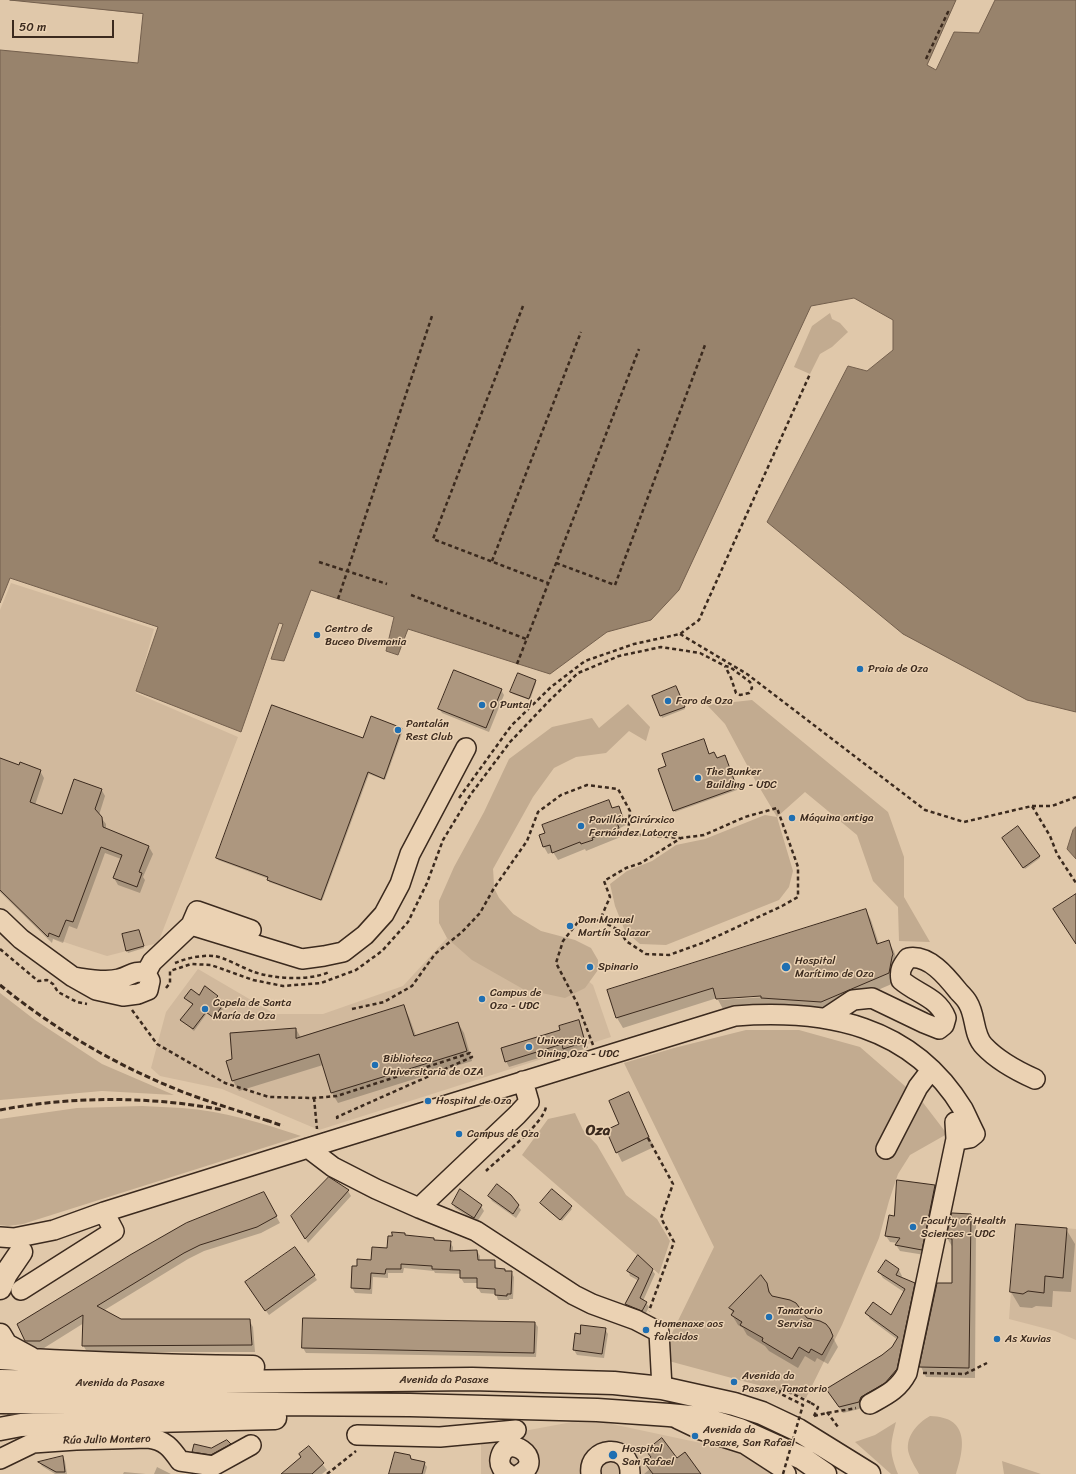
<!DOCTYPE html>
<meta charset="utf-8">
<style>
body{margin:0}
#map{position:relative;width:1076px;height:1474px;overflow:hidden;background:#e0c8aa;font-family:Sriracha,sans-serif}
canvas{display:block}
.scale{position:absolute;left:12px;top:20px;width:102px;height:18px;box-sizing:border-box;border:2px solid #3b2a1e;border-top:0;padding-left:5px;font-size:12px;line-height:14px;white-space:nowrap;color:#3b2a1e;-webkit-text-stroke:3px #ebd2b3;paint-order:stroke}
</style>
<div id="map">
<canvas width="1076" height="1474"></canvas>
<div class="scale">50 m</div>
</div>
<script>
const g = document.querySelector('canvas').getContext('2d');
g.lineJoin = 'round';
function fillPath(path, color) {
  g.fillStyle = color;
  g.fill(path, 'evenodd');
}
function trace(path, color, width, dash) {
  g.strokeStyle = color;
  g.lineWidth = width;
  g.lineCap = dash ? 'butt' : 'round';
  g.setLineDash(dash || []);
  g.stroke(path);
}
function write(font, color, halo, rows, align = 'center') {
  g.font = font + ' Sriracha,sans-serif';
  g.lineWidth = 3;
  g.setLineDash([]);
  g.textBaseline = 'middle';
  g.strokeStyle = halo;
  g.fillStyle = color;
  for (const [text, x, y, turn = 0] of rows) {
    g.save();
    g.translate(x, y);
    g.rotate((+turn || 0) * Math.PI / 180);
    g.textAlign = isNaN(turn) ? turn : align;
    if (halo) g.strokeText(text, 0, 0);
    g.fillText(text, 0, 0);
    g.restore();
  }
}
fillPath(new Path2D(`
 M11 583 154 629 136 693 238 737 158 943 107 956 79 947 46 936 0 891V610Z
 M493 869 494 888 499 898 513 914 593 985 611 1037 319 1130 222 1089 160 1076 151 1068 166 1012 198 969 275 1014H323L403 986 447 938Z
 M1016 1224 1076 1229V1340L1055 1331 1009 1319Z
 M572 1422 607 1423 724 1448 764 1463 778 1474H481V1439Z`), '#d1b99d');
fillPath(new Path2D(`
 M830 313 832 319 840 323 848 332 832 347 820 354 810 374 794 367 812 326Z
 M752 700 888 812 904 857V897L930 942 899 941 898 907 873 881 857 835 805 792 777 817 793 871 789 887 779 900 666 945 640 944 625 931 615 906 610 884 627 871 652 861 676 845 705 839 765 815 777 817 755 780 725 724 707 705Z
 M628 704 650 727 646 741 629 731 606 753 576 757 554 768 533 797 493 869 494 888 499 898 513 914 541 931 575 940 591 948 598 960V970L585 988 565 998 523 989 472 960 447 938 439 923V901L454 867 484 812 509 759 552 727 592 718 599 728Z
 M0 993 35 1020 102 1064 174 1095 102 1091 0 1100Z
 M746 1030H799L860 1047 921 1100 947 1134 910 1155 898 1174 889 1201 879 1238 842 1325 806 1398 665 1360 672 1333 714 1247 624 1063 674 1048Z
 M142 1106C155 1107 169 1107 182 1108 223 1111 262 1123 301 1136L23 1224 8 1226 0 1225V1119L77 1108Z
 M575 1113 583 1130 597 1145 626 1195 657 1219 670 1241 659 1274 522 1155 548 1119Z
 M930 1416C969 1417 965 1446 956 1474H919C916 1468 911 1461 909 1454 904 1438 917 1423 930 1416Z
 M896 1422C890 1446 889 1451 898 1474H891L855 1442 875 1435Z
 M1002 1461 1041 1474H1004Z`), '#c2ab90');
const water = new Path2D(`
 M10 0H956L927 65 936 70 954 32 979 33 995 0H1076V712L1027 700 903 634 767 522 848 366 867 371 893 350V320L854 298 811 306 679 590 651 620 607 632 550 674 408 629 398 655 386 651 394 617 311 590 284 661 271 659 283 624 279 623 241 732 136 691 158 627 10 578 0 603V50L138 63 143 14Z
 M1076 827V859L1067 849 1073 830Z`);
fillPath(water, '#98836c');
trace(water, '#735f4d', 1);
fillPath(new Path2D(`
 M535 681 536 683 530 700 513 694 511 692Z
 M677 689 685 709 662 718 653 696Z
 M501 690 504 695 489 732 442 713 439 708Z
 M402 728 403 730 385 780 369 774 322 901 269 882V879L218 860 217 858 364 739Z
 M709 755 717 759 726 758 737 790 675 812 674 810Z
 M0 759 20 766 40 771 44 778 35 805 63 815 101 789 105 796 99 815 106 824V829L149 847 153 854 143 877 145 880 140 893 118 885 114 878 121 859 105 853 77 929 69 926 63 943 53 939 52 943 0 892Z
 M609 802 613 809 618 807 622 815 626 825 620 828 623 836 586 851 585 849 558 860 553 852 548 854 544 847Z
 M1004 840 1039 856 1040 858 1025 869Z
 M866 910 871 920 879 944 888 941 894 951 898 965 894 983 827 1012 767 1006 723 1009 717 998 623 1028 617 1018 609 991ZM766 995V997L718 1000V998Z
 M140 933 144 948 128 953 127 951Z
 M199 996H217L218 998 215 1002 223 1009 215 1019 207 1013 194 1031 182 1020 193 1005 187 1000Z
 M404 1007 409 1017 416 1036 458 1023 464 1033 472 1061 338 1103 332 1093 323 1065 239 1091 233 1081 227 1062 296 1029 301 1038Z
 M578 1022 581 1027 588 1048 567 1054 565 1050 509 1067 506 1061Z
 M628 1093 654 1147 622 1162 617 1152 620 1124Z
 M329 1179 348 1191 351 1196 308 1243 293 1216Z
 M935 1186 938 1192 925 1255 900 1251 896 1245 898 1243 890 1242 886 1236 895 1217Z
 M461 1191 481 1206 484 1211 477 1222 455 1208 453 1204Z
 M552 1191 572 1209 562 1221 543 1205Z
 M263 1193 280 1223 261 1233 204 1251 188 1259 103 1311 120 1320H249L253 1327 255 1352H87L83 1345 84 1323 44 1348H30L26 1341Z
 M489 1196 518 1206 521 1210 516 1218 492 1201Z
 M971 1215 976 1225 975 1378 926 1377 921 1367 953 1284V1248L947 1238Z
 M1017 1226 1066 1229 1075 1244 1071 1292 1053 1291 1052 1307 1036 1306 1032 1308 1020 1307 1011 1292Z
 M405 1234 406 1236 434 1239 435 1242H450L453 1247V1252L477 1251 480 1256V1261H494L497 1269 504 1270 506 1272H511L514 1277 513 1299H509V1300H498L496 1294 481 1293 478 1288V1283H464L461 1278V1274L435 1273 434 1271 404 1268 403 1273H388V1278L373 1277 372 1294 355 1293 352 1288 358 1267 372 1261 388 1249Z
 M295 1248 317 1280 269 1315 249 1287Z
 M652 1270 655 1274 643 1301 646 1303 649 1307 645 1315 629 1309 626 1304 639 1281 630 1276 628 1271Z
 M899 1270 902 1276 901 1278 914 1284 918 1290 900 1375 863 1408 843 1413 831 1396 893 1348 898 1340 870 1319 867 1313 891 1317 904 1292 883 1278 879 1272Z
 M766 1284 773 1298 806 1319 829 1330 838 1347 828 1364 817 1358 815 1362 805 1356 798 1368 769 1351 765 1346 747 1335 743 1328 738 1325 732 1315 733 1313 730 1308Z
 M535 1323 538 1327 536 1357 306 1353 303 1348Z
 M605 1329 608 1334 604 1358 577 1355 574 1350 581 1335Z
 M230 1444 232 1449 214 1459 196 1456 193 1452Z
 M309 1447 327 1470 322 1474H282L302 1457Z
 M647 1451 677 1460 700 1474H644L650 1469 651 1458Z
 M410 1456 412 1460 424 1463 427 1467 425 1474H390Z
 M63 1457 65 1461 67 1474H55L42 1466 39 1462Z
 M157 1467 171 1474H154Z
 M124 1472 146 1474H123Z`), '#0003');
const building = new Path2D(`
 M454 670 502 689 486 728 438 709Z
 M518 673 536 680 529 699 510 692Z
 M676 686 685 707 660 716 652 696Z
 M272 705 363 738 371 716 402 728 384 779 368 772 321 900 267 880 268 877 216 858Z
 M704 739 709 754 714 752 717 758 725 755 737 788 673 811 658 769 666 766 662 754Z
 M0 758 19 765 20 762 41 770 30 802 62 814 74 779 102 789 95 809 102 817 103 827 149 846 139 872 142 873 137 887 113 878 122 855 101 847 73 922 66 920 59 937 49 933 48 937 0 890Z
 M609 800 612 808 619 806 623 818 616 820 619 828 592 838 593 840 581 844 580 842 552 853 550 845 543 847 539 835 545 833 542 825Z
 M1018 826 1040 856 1023 868 1002 838Z
 M1076 894V944L1053 909Z
 M866 909 877 944 889 940 893 954 892 957 889 973 821 1002 761 998V996L716 999 713 988 616 1018 607 990Z
 M139 930 144 946 126 951 122 934Z
 M205 986 218 996 214 1000 222 1006 214 1018 206 1012 193 1029 180 1020 193 1004 184 998 191 989 199 995Z
 M404 1005 414 1036 458 1022 467 1051 331 1093 319 1054 232 1081 226 1061 232 1059 230 1033 296 1028V1038Z
 M579 1020 585 1042 563 1049 562 1044 505 1062 501 1048 560 1030 559 1026Z
 M629 1092 649 1137 616 1153 606 1130 619 1124 609 1101Z
 M329 1177 349 1190 305 1239 291 1216Z
 M897 1180 935 1185 922 1250 895 1245 900 1238 885 1236 889 1215 894 1216Z
 M497 1184 511 1195 519 1205 513 1214 488 1196Z
 M460 1189 482 1205 474 1218 452 1204Z
 M552 1189 572 1206 560 1220 540 1203Z
 M264 1192 277 1216 257 1227 200 1245 184 1253 97 1306 121 1319H250L252 1345 82 1346 83 1315 40 1341H25L17 1324 130 1255 186 1223Z
 M952 1213 971 1214 969 1368 919 1367 937 1283H952V1239L946 1238Z
 M1016 1224 1067 1228 1063 1278 1045 1276 1044 1293 1028 1291 1023 1294 1010 1292Z
 M392 1232 405 1233V1235L434 1238V1240L451 1241 450 1251 477 1250 478 1260H495V1268L505 1269V1271H512L511 1294H507V1296L495 1295V1289L477 1288V1278H460V1270L432 1269V1266L401 1264V1269H386L385 1274 371 1273 370 1289 351 1288 352 1266H357V1259L371 1260 372 1247 387 1248 388 1236H392Z
 M295 1247 315 1275 265 1311 245 1282Z
 M638 1255 653 1269 640 1298 647 1302 642 1311 625 1304 639 1278 627 1271Z
 M886 1260 899 1269 896 1275 915 1283 897 1369 885 1383 861 1397 859 1402 839 1407 826 1389 882 1355 892 1347 898 1337 865 1313 873 1302 891 1315 905 1289 878 1272Z
 M761 1275 767 1283 769 1292 772 1296 790 1300 796 1303 807 1318 820 1321 826 1324 830 1329 833 1336 822 1355 811 1349 809 1353 799 1347 792 1359 762 1341 763 1338 740 1325 742 1322 731 1315 734 1311 729 1308Z
 M303 1318 535 1322 534 1353 302 1348Z
 M581 1325 606 1328 602 1354 573 1350 575 1333 580 1334Z
 M662 1438 677 1458 685 1452 701 1474H653L644 1462 651 1457 646 1451Z
 M227 1440 231 1444 211 1455 192 1452 194 1444 211 1448Z
 M309 1446 324 1463 312 1474H281L301 1457 299 1454Z
 M395 1452 410 1455 411 1459 425 1462 422 1474H389Z
 M63 1456 65 1472H56L38 1462Z`);
fillPath(building, '#ad977f');
trace(building, '#3b2a1e', 1);
const minor = new Path2D(`
 M0 919 21 939 73 977 96 990 123 996 138 994 148 990 150 981 146 973C133 970 131 976 119 979 105 983 87 979 73 977
 M191 925 302 959 324 956 343 952 365 935 384 914 400 884 410 854 466 748
 M146 973 152 962 191 925 197 911 251 930
 M826 1018 853 1000 872 998 924 1023 939 1029 944 1025 946 1018C938 997 917 994 901 980 899 970 902 966 908 958 929 954 947 977 959 992 962 995 966 999 968 1003 976 1016 973 1035 984 1046 998 1061 1017 1071 1035 1079
 M308 1148 333 1167 376 1189 419 1208 517 1115 529 1102 523 1081
 M886 1149 918 1087 931 1070
 M419 1208 476 1231 574 1295 592 1304 636 1320 659 1332 662 1388
 M0 1237 14 1238 54 1230 104 1212 308 1148 735 1016C826 1009 912 1025 963 1109 967 1117 971 1126 975 1134L970 1138 964 1139 960 1136 956 1130
 M21 1290 114 1231 104 1212
 M870 1404C886 1395 898 1390 907 1373L956 1139 955 1122
 M678 1419 701 1430 745 1444 782 1468 786 1474
 M357 1435 440 1437 516 1430
 M0 1459 33 1443 76 1440 148 1438C165 1440 171 1448 180 1461L213 1466 251 1445
 M508 1474C503 1471 499 1465 500 1459 505 1431 547 1458 520 1474
 M591 1474C587 1447 631 1441 630 1474`);
const major = new Path2D(`
 M0 1288 6 1274 21 1252
 M0 1335 6 1345 30 1358
 M0 1358C84 1364 169 1366 253 1367
 M0 1381 141 1383 472 1379 614 1383 662 1388 734 1404 762 1413 798 1430 869 1474
 M0 1402 410 1405 597 1410 669 1415 701 1418 740 1430 802 1458 825 1474
 M0 1429 21 1425 72 1423 275 1418`);
trace(minor, '#3b2a1e', 22);
trace(major, '#3b2a1e', 25);
trace(new Path2D(`
 M926 59 948 12 950 13
 M523 306 433 539 548 583
 M492 561 581 332
 M319 562 387 584
 M556 563 615 585 705 345
 M411 595 526 639
 M338 599 432 316
 M680 634 747 674 925 810 964 822 1032 806 1050 836 1057 854 1076 883
 M517 664 639 349
 M459 798 511 726 551 687 585 661 634 644 680 634 699 620 810 374
 M1032 806H1052L1076 797
 M0 949 38 981 47 980 53 984 58 992 77 1002 87 1004
 M175 963C187 958 201 955 214 956 224 957 243 968 254 972 274 979 310 981 329 972
 M166 988 170 983V971L191 964 211 965 253 980 283 986 321 983 356 970 382 951 408 922 427 883 443 840 471 794 510 742 549 701 578 673 619 656 661 647 700 653 725 666 730 667 750 682 752 688 749 693 740 695 736 693 731 678 725 666
 M352 1009 384 1002 412 986 435 954 462 932 480 913 494 888 527 841 538 812 561 795 587 785 618 789 630 811 628 834 680 838
 M132 1010 157 1044 225 1083 269 1097 314 1098 337 1096 470 1053 472 1057 337 1117 338 1122
 M593 1045 577 1003 556 963 563 941 578 922 600 920 620 931 626 941 646 954 669 955 705 942 782 906 798 897V867L777 808 745 817 704 835 681 838 641 863 626 868 604 881 610 897 600 920
 M314 1098 317 1129
 M648 1138 673 1184 661 1218 674 1242 649 1311
 M486 1171C499 1158 545 1123 546 1106
 M923 1373 965 1374 987 1363
 M811 1403 818 1407 814 1416
 M827 1412 838 1427
 M814 1416C828 1412 842 1411 856 1408
 M327 1474 356 1451`), '#3b2a1e', 2.5, [4, 3]);
trace(minor, '#ebd2b3', 19);
trace(major, '#ebd2b3', 22);
trace(new Path2D(`
 M0 985C54 1029 114 1064 178 1090 208 1102 240 1111 271 1122
 M0 1110C72 1096 150 1096 223 1110
 M266 1120 283 1126`), '#3b2a1e', 3, [6, 3]);
trace(new Path2D(`
 M783 1474 803 1405 779 1393 781 1388 811 1403`), '#3b2a1e', 2.5, [4, 3]);
for (const [x, y, r, color] of [
 [317,635,4,"#1f6fb2"],
 [860,669,4,"#1f6fb2"],
 [668,701,4,"#1f6fb2"],
 [482,705,4,"#1f6fb2"],
 [398,730,4,"#1f6fb2"],
 [698,778,4,"#1f6fb2"],
 [792,818,4,"#1f6fb2"],
 [581,826,4,"#1f6fb2"],
 [570,926,4,"#1f6fb2"],
 [590,967,4,"#1f6fb2"],
 [786,967,5,"#1f6fb2"],
 [482,999,4,"#1f6fb2"],
 [205,1009,4,"#1f6fb2"],
 [529,1047,4,"#1f6fb2"],
 [375,1065,4,"#1f6fb2"],
 [428,1101,4,"#1f6fb2"],
 [459,1134,4,"#1f6fb2"],
 [913,1227,4,"#1f6fb2"],
 [769,1317,4,"#1f6fb2"],
 [646,1330,4,"#1f6fb2"],
 [997,1339,4,"#1f6fb2"],
 [734,1382,4,"#1f6fb2"],
 [695,1436,4,"#1f6fb2"],
 [613,1455,5,"#1f6fb2"]
]) {
  const dot = new Path2D();
  dot.arc(x, y, r, 0, 2 * Math.PI);
  g.fillStyle = color;
  g.fill(dot);
  trace(dot, '#ebd2b3', 1.5);
}
write('11px', '#3b2a1e', '#ebd2b3', [
 ["Centro de",325,629],
 ["Buceo Divemania",325,642],
 ["Praia de Oza",868,669],
 ["Faro de Oza",676,701],
 ["O Puntal",490,705],
 ["Pantalán",406,724],
 ["Rest Club",406,737],
 ["The Bunker",706,772],
 ["Building - UDC",706,785],
 ["Máquina antiga",800,818],
 ["Pavillón Cirúrxico",589,820],
 ["Fernández Latorre",589,833],
 ["Don Manuel",578,920],
 ["Martín Salazar",578,933],
 ["Hospital",795,961],
 ["Marítimo de Oza",795,974],
 ["Spinario",598,967],
 ["Campus de",490,993],
 ["Oza - UDC",490,1006],
 ["Capela de Santa",213,1003],
 ["María de Oza",213,1016],
 ["University",537,1041],
 ["Dining Oza - UDC",537,1054],
 ["Biblioteca",383,1059],
 ["Universitaria de OZA",383,1072],
 ["Hospital de Oza",436,1101],
 ["Campus de Oza",467,1134],
 ["Faculty of Health",921,1221],
 ["Sciences - UDC",921,1234],
 ["Tanatorio",777,1311],
 ["Servisa",777,1324],
 ["Homenaxe aos",654,1324],
 ["falecidos",654,1337],
 ["As Xuvias",1005,1339],
 ["Avenida da",742,1376],
 ["Pasaxe, Tanatorio",742,1389],
 ["Avenida da",703,1430],
 ["Pasaxe, San Rafael",703,1443],
 ["Hospital",622,1449],
 ["San Rafael",622,1462]
], 'left');
write('11px', '#3b2a1e', '#ebd2b3', [
 ["Avenida da Pasaxe",444,1380],
 ["Avenida da Pasaxe",120,1383],
 ["Rúa Julio Montero",107,1440,-1]
]);
write('bold 15px', '#3b2a1e', '#ebd2b3', [
 ["Oza",598,1131]
]);
</script>
